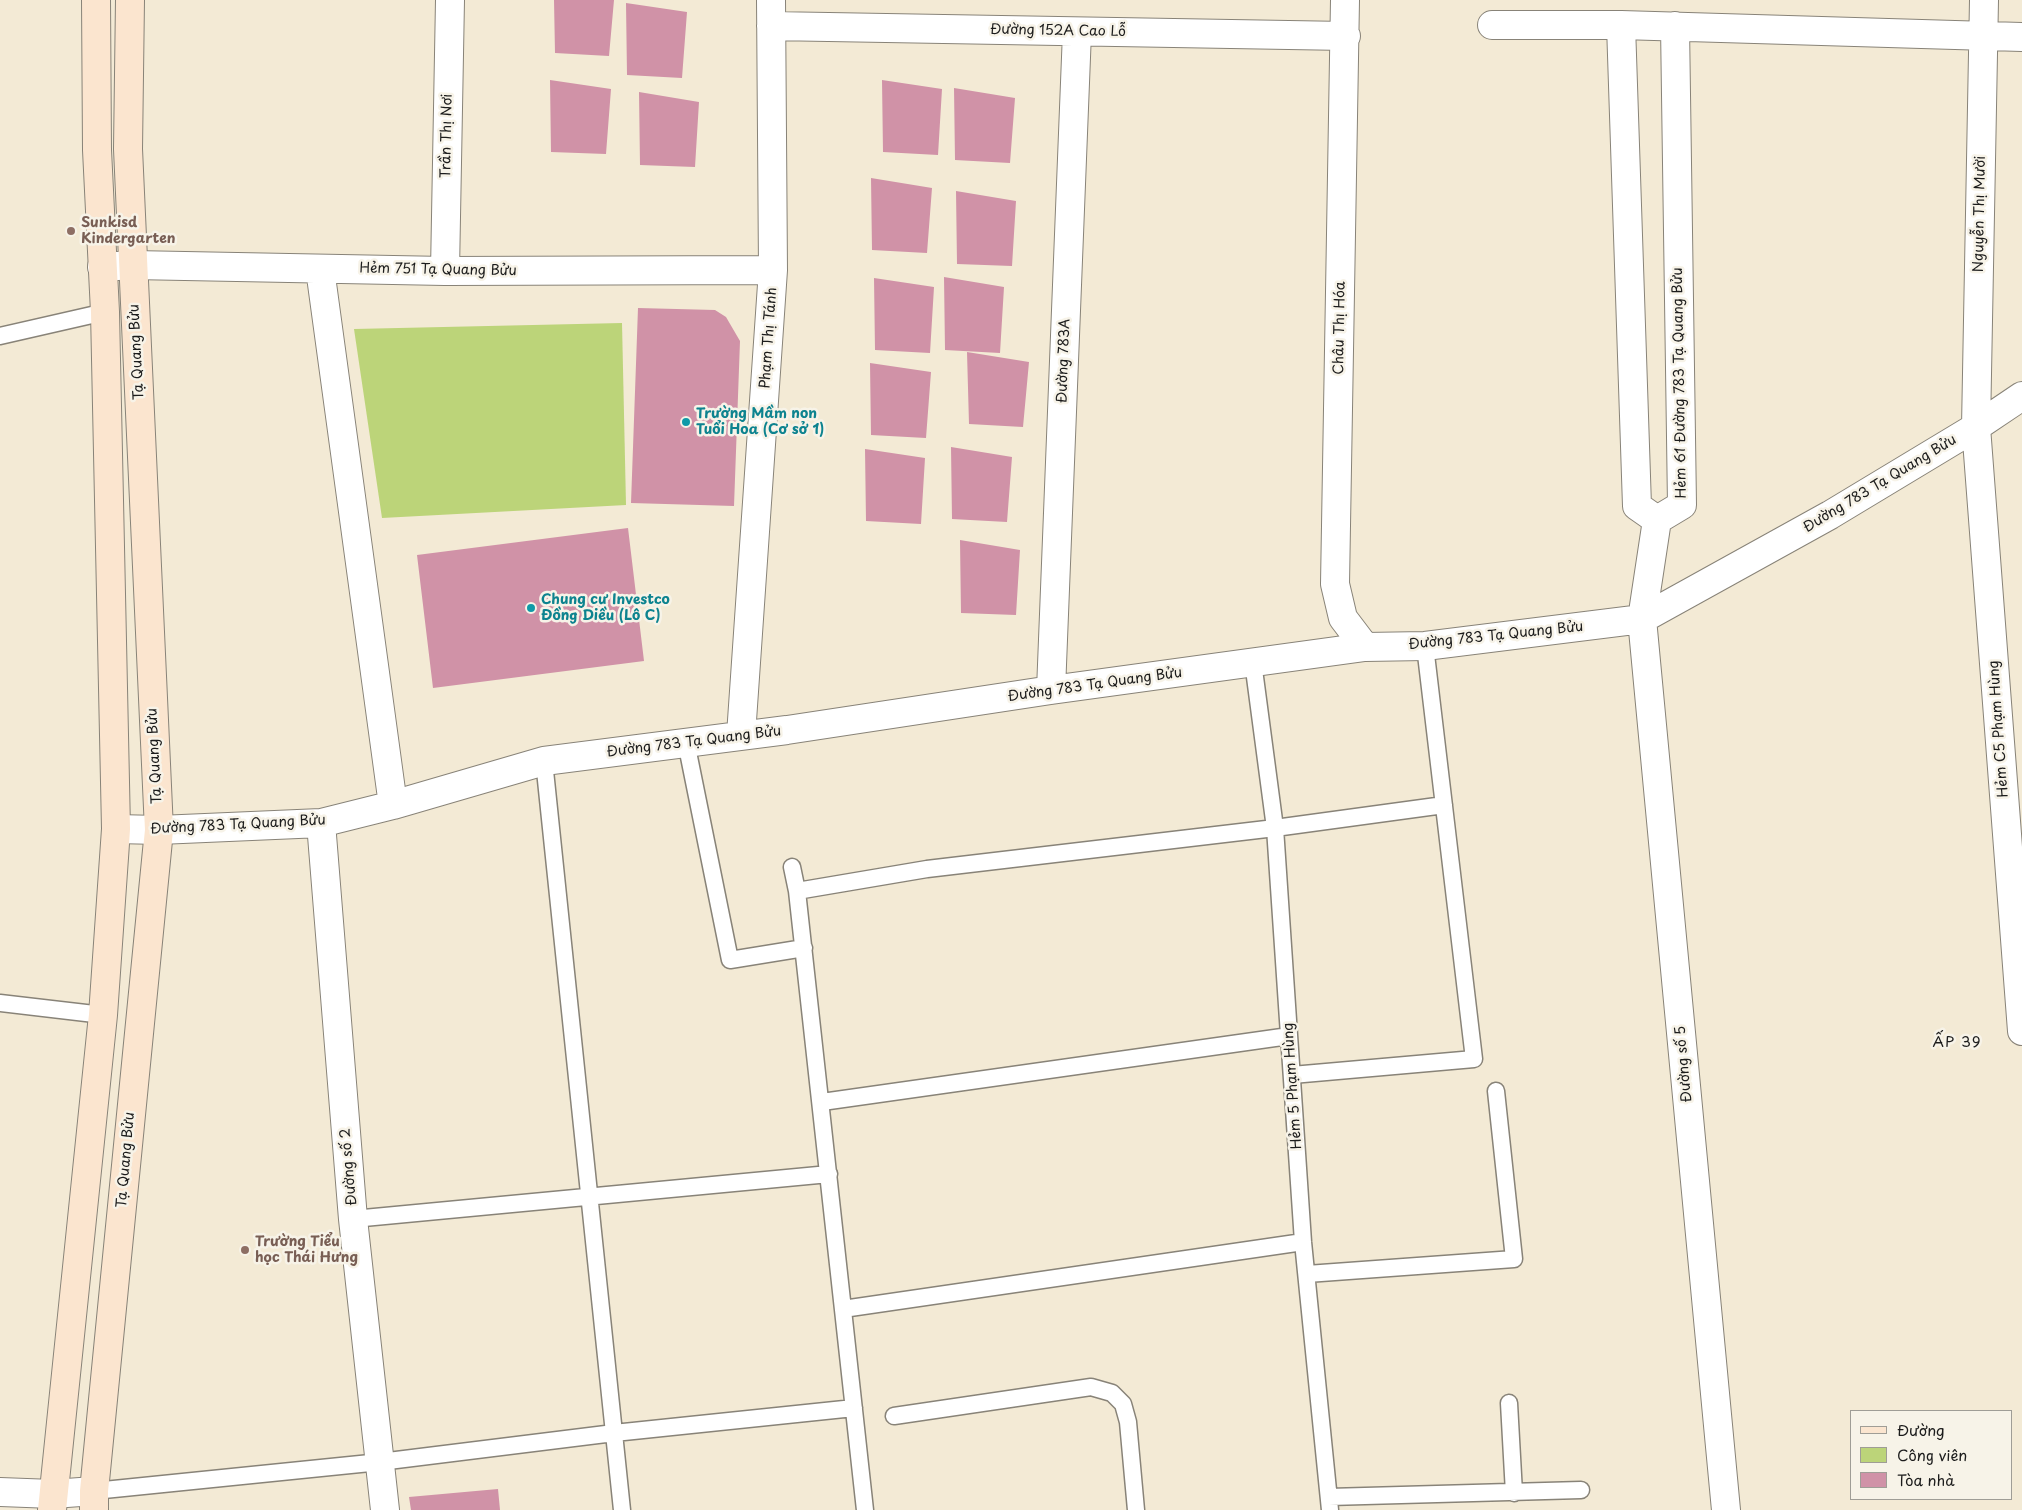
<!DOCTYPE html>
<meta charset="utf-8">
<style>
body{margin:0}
#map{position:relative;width:2022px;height:1510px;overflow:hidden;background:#f3ead5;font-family:"Playpen Sans",sans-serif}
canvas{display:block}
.legend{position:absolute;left:1850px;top:1410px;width:162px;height:90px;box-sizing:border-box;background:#f7f3e8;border:1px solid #9f9d96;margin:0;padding:6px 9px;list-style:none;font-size:15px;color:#1c1c1c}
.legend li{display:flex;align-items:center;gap:10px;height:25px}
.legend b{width:25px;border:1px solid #9f9d96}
</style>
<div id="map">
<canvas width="2022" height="1510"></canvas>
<ul class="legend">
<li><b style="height:6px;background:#fbe5cf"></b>Đường</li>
<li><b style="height:14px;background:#bcd479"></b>Công viên</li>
<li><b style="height:14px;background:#d092a7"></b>Tòa nhà</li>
</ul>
</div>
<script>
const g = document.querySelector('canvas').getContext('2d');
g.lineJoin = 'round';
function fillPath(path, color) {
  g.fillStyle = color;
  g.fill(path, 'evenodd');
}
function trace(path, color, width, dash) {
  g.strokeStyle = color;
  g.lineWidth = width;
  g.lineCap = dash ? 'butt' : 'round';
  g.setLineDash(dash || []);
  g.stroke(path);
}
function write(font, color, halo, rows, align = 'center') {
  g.font = font + ' "Playpen Sans",sans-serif';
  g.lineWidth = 5;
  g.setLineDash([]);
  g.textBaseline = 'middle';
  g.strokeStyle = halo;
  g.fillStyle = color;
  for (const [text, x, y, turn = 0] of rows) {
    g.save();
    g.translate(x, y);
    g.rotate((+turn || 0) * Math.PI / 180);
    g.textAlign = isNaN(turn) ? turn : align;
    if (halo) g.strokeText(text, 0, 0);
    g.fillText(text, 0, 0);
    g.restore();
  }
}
fillPath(new Path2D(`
 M622 323 626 505 382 518 354 329Z`), '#bcd479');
fillPath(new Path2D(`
 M554 0H614L609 56 555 53Z
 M626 3 687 12 682 78 627 75Z
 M550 80 611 89 606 154 551 152Z
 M882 80 942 89 938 155 883 152Z
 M954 88 1015 98 1010 163 955 160Z
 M639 92 699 102 695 167 640 165Z
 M871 178 932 188 927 253 872 250Z
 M956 191 1016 201 1012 266 957 264Z
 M944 277 1004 287 1000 353 945 350Z
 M874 278 934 287 930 353 875 350Z
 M638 308 715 310 726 317 740 341 734 506 631 503Z
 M967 352 1029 362 1023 427 969 424Z
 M870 363 931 372 926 438 871 435Z
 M951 447 1012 457 1007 522 952 519Z
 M865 449 925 458 921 524 866 521Z
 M628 528 644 661 433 688 417 555Z
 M960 540 1020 550 1016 615 961 613Z
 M498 1489 500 1510H411L409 1497Z`), '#d092a7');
const service = new Path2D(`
 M0 336 105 312
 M1253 662 1275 828 1303 1242 1330 1510
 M686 742 730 960 804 948
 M544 761 622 1510
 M792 867 797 891 865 1510
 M797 891 927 869 1275 828 1444 805
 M0 1003 103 1015
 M1292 1075 1474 1059 1425 646
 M822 1102 1289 1036
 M353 1219 829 1174
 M1307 1274 1514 1259 1496 1091
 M843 1309 1303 1242
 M1509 1403 1514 1493
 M894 1416 1091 1387 1112 1393 1123 1404 1128 1422 1136 1510
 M94 1491 380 1462 614 1433 854 1408
 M1329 1497 1581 1490`);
const minor = new Path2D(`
 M1345 0 1335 584 1343 618 1365 647
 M1984 0 1976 427 2022 1031
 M1492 25H1621L2022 37
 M1621 25 1637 506 1657 520
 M771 26 1346 36
 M102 267 133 265 445 271 773 270
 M320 269 393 805
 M445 271 450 0
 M1657 520 1642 619 1726 1510
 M1657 520 1682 505 1675 26
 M1051 690 1077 32
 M741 735 773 270 771 0
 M321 823 353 1219 385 1510
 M116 829 159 830 321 823 393 805 544 761 787 730 1051 690 1365 647 1425 646 1642 619 1830 515 1976 427 2022 396
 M0 1492 53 1494 94 1491`);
const secondary = new Path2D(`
 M52 1510 103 1015 116 829 105 312 97 150 96 0
 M94 1510V1491L159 830 128 149 130 0`);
trace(service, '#888378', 19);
trace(minor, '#888378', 30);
trace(secondary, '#888378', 30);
trace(service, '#fff', 16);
trace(minor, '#fff', 28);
trace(secondary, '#fbe5cf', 28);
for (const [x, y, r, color] of [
 [71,231,5,"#8d6e63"],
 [686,422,5,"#0f9aa8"],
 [531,608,5,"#0f9aa8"],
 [245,1250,5,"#8d6e63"]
]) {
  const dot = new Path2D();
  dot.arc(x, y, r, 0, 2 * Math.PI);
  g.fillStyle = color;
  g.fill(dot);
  trace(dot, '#f7f3e8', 2);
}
write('14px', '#1c1c1c', '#f7f3e8', [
 ["Đường 152A Cao Lỗ",1058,31,1],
 ["Trần Thị Nơi",447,136,-89],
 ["Nguyễn Thị Mười",1980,214,-89],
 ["Hẻm 751 Tạ Quang Bửu",438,270,1],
 ["Châu Thị Hóa",1340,328,-89],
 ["Phạm Thị Tánh",769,338,-86],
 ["Tạ Quang Bửu",137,352,-93],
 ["Đường 783A",1064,361,-88],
 ["Hẻm 61 Đường 783 Tạ Quang Bửu",1680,383,-91],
 ["Đường 783 Tạ Quang Bửu",1880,484,-31],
 ["Đường 783 Tạ Quang Bửu",1496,636,-6],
 ["Đường 783 Tạ Quang Bửu",1095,685,-8],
 ["Hẻm C5 Phạm Hùng",1999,729,-94],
 ["Đường 783 Tạ Quang Bửu",694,742,-7],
 ["Tạ Quang Bửu",155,756,-93],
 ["Đường 783 Tạ Quang Bửu",238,825,-3],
 ["Đường số 5",1684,1064,-95],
 ["Hẻm 5 Phạm Hùng",1293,1086,-94],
 ["Tạ Quang Bửu",126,1160,-85],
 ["Đường số 2",349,1167,-95]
]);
write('bold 14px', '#785e54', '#f7f3e8', [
 ["Sunkisd",81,223],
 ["Kindergarten",81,239],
 ["Trường Tiểu",255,1242],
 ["học Thái Hưng",255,1258]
], 'left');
write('bold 14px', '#0d838f', '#f7f3e8', [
 ["Trường Mầm non",696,414],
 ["Tuổi Hoa (Cơ sở 1)",696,430],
 ["Chung cư Investco",541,600],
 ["Đồng Diều (Lô C)",541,616]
], 'left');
g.letterSpacing = '1px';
write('15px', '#1c1c1c', '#f7f3e8', [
 ["ẤP 39",1957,1043]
]);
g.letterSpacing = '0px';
</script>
